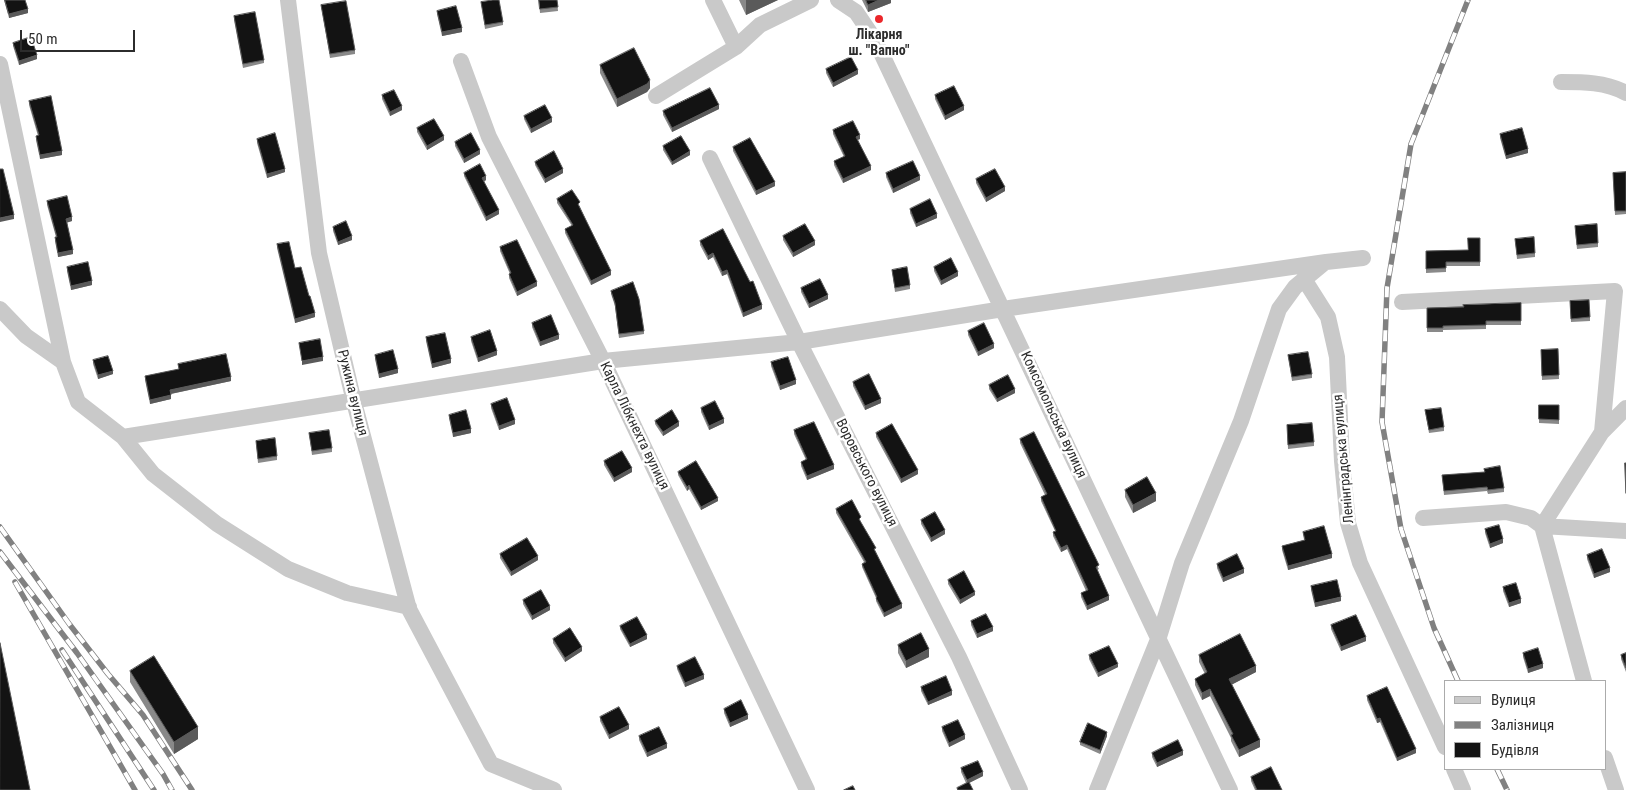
<!DOCTYPE html>
<meta charset="utf-8">
<style>
body{margin:0}
#map{position:relative;width:1626px;height:790px;overflow:hidden;background:#fff;font-family:"Roboto Condensed",sans-serif}
canvas{display:block}
.legend{position:absolute;left:1444px;top:680px;width:162px;height:90px;box-sizing:border-box;background:#fff;border:1px solid #ababab;margin:0;padding:6px 9px;list-style:none;font-size:15px;color:#2c2c2c}
.legend li{display:flex;align-items:center;gap:10px;height:25px}
.legend b{width:25px;border:1px solid #ababab}
.scale{position:absolute;left:20px;top:30px;width:115px;height:22px;box-sizing:border-box;border:2px solid #2c2c2c;border-top:0;padding-left:6px;font-size:15px;line-height:18px;white-space:nowrap;color:#2c2c2c;-webkit-text-stroke:4px #fff;paint-order:stroke}
</style>
<div id="map">
<canvas width="1626" height="790"></canvas>
<ul class="legend">
<li><b style="height:6px;background:#c9c9c9"></b>Вулиця</li>
<li><b style="height:6px;background:#818181"></b>Залізниця</li>
<li><b style="height:14px;background:#131313"></b>Будівля</li>
</ul>
<div class="scale">50 m</div>
</div>
<script>
const g = document.querySelector('canvas').getContext('2d');
g.lineJoin = 'round';
function trace(path, color, width, dash) {
  g.strokeStyle = color;
  g.lineWidth = width;
  g.lineCap = dash ? 'butt' : 'round';
  g.setLineDash(dash || []);
  g.stroke(path);
}
function fillPath(path, color) {
  g.fillStyle = color;
  g.fill(path, 'evenodd');
}
function write(font, color, halo, rows, align = 'center') {
  g.font = font + ' "Roboto Condensed",sans-serif';
  g.lineWidth = 5;
  g.setLineDash([]);
  g.textBaseline = 'middle';
  g.strokeStyle = halo;
  g.fillStyle = color;
  for (const [text, x, y, turn = 0] of rows) {
    g.save();
    g.translate(x, y);
    g.rotate((+turn || 0) * Math.PI / 180);
    g.textAlign = isNaN(turn) ? turn : align;
    if (halo) g.strokeText(text, 0, 0);
    g.fillText(text, 0, 0);
    g.restore();
  }
}
trace(new Path2D(`
 M288 0 319 253 354 402 409 609 491 764 554 790
 M713 0 736 47
 M838 0 856 12 875 40 1230 790
 M461 61 489 137 603 361 807 790
 M0 64 63 362
 M1561 82C1583 82 1606 82 1626 93
 M656 96 736 47 760 25 811 0
 M710 158 799 342 959 657 1020 790
 M1304 279 1328 317 1337 357 1342 461 1348 523 1360 563 1445 747
 M1402 302 1615 291 1602 432
 M0 309 26 336 63 362 78 402 123 437 603 361 799 342 1003 309 1326 262 1363 258
 M123 437 153 474 217 524 288 569 347 593 409 607
 M1423 518 1506 512 1531 518 1542 526 1626 531
 M1584 681 1542 526 1602 432 1626 408
 M1605 758 1616 790
 M1454 769 1463 790
 M1097 790 1159 637 1182 563 1241 421 1279 309 1295 287 1324 263`), '#c9c9c9', 16);
const rail = new Path2D(`
 M0 527 70 625 108 674 143 715 192 790
 M0 552 77 653 163 774 172 790
 M15 582 135 790
 M62 650 154 790
 M1458 681 1434 628 1401 529 1382 422 1387 288 1411 144 1468 0
 M1497 769 1507 790`);
trace(rail, '#818181', 5.5);
trace(rail, '#fff', 4, [11]);
fillPath(new Path2D(`
 M4 0H25L28 13 9 18Z
 M539 0H557L558 11 540 13Z
 M739 0H778L746 15Z
 M862 0H891V3L868 12Z
 M481 2 503 22V25L485 29Z
 M321 5 355 50V54L330 58Z
 M437 11 462 32 442 36 437 14Z
 M234 16 264 60V63L243 68 234 20Z
 M13 43 37 59 19 65 13 46Z
 M600 65 650 88 647 92 617 107 600 73Z
 M826 69 858 74 833 87 826 73Z
 M382 95 402 110 390 116 382 99Z
 M935 95 964 110 945 120 935 99Z
 M29 101 62 155 40 159 36 140V136H38L29 105Z
 M719 109 672 132 663 115V111Z
 M524 116 552 122 531 133 524 119Z
 M417 128 444 140 427 150 417 132Z
 M833 130 860 139 858 140 871 170 843 183 834 165V161L844 157 833 134Z
 M1500 134 1528 153 1506 159 1500 138Z
 M257 139 285 172 267 178 257 143Z
 M455 142 480 154 464 163 455 146Z
 M663 146 690 155 672 165 663 150Z
 M733 147 775 186 756 195 733 151Z
 M535 162 563 173 545 183 535 165Z
 M1626 172V214L1615 215 1613 173Z
 M464 173 486 180 484 182 499 214 486 221 464 176Z
 M886 173 920 180 893 193 886 177Z
 M976 179 1005 191 986 202 976 183Z
 M557 199 580 206V207L611 275 591 285 565 233V229L572 226 557 203Z
 M47 201 72 221 67 222 73 254 58 257 55 241V237H56L47 205Z
 M910 209 937 218 916 227 910 213Z
 M333 227 352 240 338 245 333 231Z
 M723 229 762 309 743 317 727 274 722 276 713 257 708 260 700 245V241Z
 M1575 230 1598 243V247L1577 249Z
 M783 236 815 245 793 257 783 240Z
 M1480 238V266H1446V272L1426 273V251L1468 250Z
 M1515 239 1535 253V257L1517 259Z
 M277 244 295 268 309 296 315 317 295 323 277 248Z
 M500 247 537 286 517 296 509 278V274H510L500 251Z
 M67 267 92 285 71 290 67 271Z
 M934 267 958 276 941 285 934 271Z
 M892 270 910 285V289L895 292Z
 M801 288 828 299 809 308 801 292Z
 M611 291 644 331V334L619 338 615 306 611 294Z
 M1521 303V325H1486V329L1443 330V332H1427V308Z
 M1570 305 1590 317V321L1571 322Z
 M532 323 559 339 540 346 532 327Z
 M968 331 994 348 978 356 968 335Z
 M426 337 451 363 432 368 426 341Z
 M471 337 497 355 478 362 471 341Z
 M1558 349 1559 379 1542 380 1541 350Z
 M375 355 398 373 379 378 375 359Z
 M1288 355 1312 374V378L1292 381Z
 M93 360 113 374 98 379 93 364Z
 M771 362 796 384 780 390 771 366Z
 M178 364 231 381 171 394V399L150 404 145 380V376L179 369Z
 M853 382 881 403 865 410 853 386Z
 M989 385 1015 393 997 402 989 389Z
 M491 404 515 424 499 430 491 408Z
 M1539 405H1559V424L1539 423Z
 M701 408 724 423 709 430 701 412Z
 M1425 410 1444 427V431L1429 433Z
 M449 415 471 433 453 437 449 418Z
 M655 421 679 426 663 436 655 424Z
 M1287 425 1314 442V446L1288 449Z
 M794 430 834 469 807 480 801 466V462L806 460 794 434Z
 M309 433 332 448V452L312 455Z
 M876 433 918 474 901 483 876 437Z
 M1020 439 1099 569 1097 570 1109 600 1087 610 1081 597V593L1086 591 1067 549 1061 552 1053 536V532L1055 531 1041 501V497L1045 495 1020 443Z
 M256 441 277 456V460L258 463Z
 M604 461 632 472 614 482 604 465Z
 M1484 469 1504 488V492L1488 494 1487 491 1444 495 1442 475 1484 472Z
 M678 472 718 501 701 510 689 489 687 491 678 475Z
 M1125 490 1156 501 1133 513 1125 497Z
 M836 509 861 521 860 522 876 552 902 608 884 617 876 601V598L862 567V564L864 562 836 513Z
 M921 520 945 534 931 542 921 524Z
 M1485 529 1503 543 1490 548 1485 533Z
 M1303 532 1332 558 1288 570 1282 550V546L1304 540Z
 M500 554 538 560 511 576 500 558Z
 M1587 555 1610 572 1594 578 1587 559Z
 M1217 564 1244 573 1223 582 1217 568Z
 M948 580 975 595 960 604 948 584Z
 M1311 586 1341 601 1315 607 1311 590Z
 M1503 587 1521 603 1509 607 1503 591Z
 M523 600 550 610 532 620 523 604Z
 M971 621 993 631 977 638 971 625Z
 M1331 625 1366 641 1341 651 1331 629Z
 M620 626 647 639 630 647 620 629Z
 M553 639 582 651 565 662 553 643Z
 M898 645 929 657 906 668 898 653Z
 M1523 653 1543 668 1528 673 1523 657Z
 M1626 653V672L1621 659V655Z
 M1089 655 1118 667 1098 677 1089 659Z
 M1199 655 1256 672 1231 685 1260 747 1239 757 1231 741V738L1210 696 1202 700 1195 685V679L1205 674 1199 662Z
 M677 666 704 679 685 687 677 669Z
 M130 671 198 739 174 754 130 682Z
 M921 687 952 695 928 705 921 691Z
 M1367 696 1416 753 1397 761 1380 722 1377 723 1367 700Z
 M724 709 748 719 730 727 724 713Z
 M600 717 629 729 609 739 600 721Z
 M942 727 965 739 949 747 942 731Z
 M639 736 667 748 647 757 639 740Z
 M1107 736 1100 754 1080 745V742Z
 M1152 753 1183 755 1157 767 1152 757Z
 M961 768 983 776 969 783 973 790H957V788L966 783 961 772Z
 M1251 777 1282 790H1255L1251 781Z`), '#898989');
fillPath(new Path2D(`
 M746 0H778L746 15Z
 M879 0H891V3L868 12V5Z
 M28 9V13L9 18V14Z
 M462 28V32L442 36V32Z
 M37 55V59L19 65V61Z
 M858 70V74L833 87V83Z
 M650 80V88L647 92 617 107V99Z
 M719 105V109L672 132V128Z
 M402 106V110L390 116V112Z
 M964 106V110L945 120V116Z
 M552 118V122L531 133V129Z
 M860 135V139L856 140V137Z
 M444 136V140L427 150V146Z
 M1528 149V153L1506 159V156Z
 M480 150V154L464 163V159Z
 M62 151V155L40 159V155Z
 M690 151V155L672 165V162Z
 M871 166V170L843 183V179Z
 M285 169V172L267 178V174Z
 M563 169V173L545 183V179Z
 M486 176V180L482 182V178Z
 M920 176V180L893 193V189Z
 M775 182V186L756 195V191Z
 M1005 187V191L986 202V198Z
 M499 210V214L486 221V217Z
 M937 214V218L916 227V224Z
 M14 215V219L0 222V218Z
 M72 217V221L66 223V219Z
 M352 236V240L338 245V242Z
 M815 241V245L793 257V253Z
 M73 250V254L58 257V253Z
 M713 253V257L708 260V256Z
 M727 270V274L722 276V272Z
 M611 271V275L591 285V281Z
 M958 272V276L941 285V281Z
 M92 281V285L71 290V286Z
 M537 282V286L517 296V292Z
 M828 295V299L809 308V304Z
 M762 305V309L743 317V313Z
 M315 313V317L295 323V319Z
 M559 335V339L540 346V342Z
 M994 344V348L978 356V352Z
 M497 351V355L478 362V358Z
 M323 357V361L302 365V361Z
 M451 359V363L432 368V364Z
 M398 369V373L379 378V374Z
 M113 371V374L98 379V375Z
 M231 377V381L170 394V390Z
 M796 380V384L780 390V386Z
 M1015 389V393L997 402V399Z
 M171 395V399L150 404V400Z
 M881 399V403L865 410V406Z
 M724 419V423L709 430V426Z
 M515 420V424L499 430V426Z
 M679 422V426L663 436V432Z
 M471 429V433L453 437V433Z
 M834 465V469L807 480V476Z
 M632 468V472L614 482V478Z
 M918 470V474L901 483V479Z
 M689 485V489L687 491V487Z
 M1156 493V501L1133 513V505Z
 M718 498V501L701 510V507Z
 M945 530V534L931 542V538Z
 M1503 539V543L1490 548V544Z
 M1067 545V549L1061 552V548Z
 M1332 554V558L1288 570V566Z
 M538 556V560L511 576V572Z
 M1610 568V572L1594 578V574Z
 M1244 569V573L1223 582V578Z
 M975 592V595L960 604V600Z
 M1109 596V600L1087 610V606Z
 M1341 597V601L1315 607V603Z
 M1521 599V603L1509 607V603Z
 M902 604V608L884 617V613Z
 M550 606V610L532 620V616Z
 M993 627V631L977 638V634Z
 M647 635V639L630 647V644Z
 M1366 637V641L1341 651V647Z
 M582 647V651L565 662V658Z
 M929 649V657L906 668V661Z
 M1118 664V667L1098 677V673Z
 M1543 664V668L1528 673V669Z
 M1256 666V672L1229 686V679Z
 M704 675V679L685 687V683Z
 M1210 689V696L1202 700V693Z
 M952 691V695L928 705V702Z
 M748 715V719L730 727V723Z
 M1380 718V722L1377 723V719Z
 M629 725V729L609 739V735Z
 M198 727V739L174 754V742Z
 M1107 732V736L1100 754V750Z
 M965 735V739L949 747V743Z
 M1260 740V747L1239 757V750Z
 M667 744V748L647 757V753Z
 M1416 749V753L1397 761V758Z
 M1183 751V755L1157 767V763Z
 M983 772V776L967 784V780Z`), '#5a5a5a');
const building = new Path2D(`
 M5 0H25L28 9 9 14Z
 M493 0H499L503 22 485 25 481 2Z
 M539 0H557L558 7 540 9Z
 M866 0H879L868 5Z
 M346 1 355 50 330 54 321 5Z
 M456 6 462 28 442 32 437 11Z
 M255 12 264 60 243 64 234 16Z
 M31 37 37 55 19 61 13 43Z
 M634 48 650 80 647 84 617 99 600 65Z
 M851 57 858 70 833 83 826 69Z
 M954 86 964 106 945 116 935 95Z
 M710 88 719 105 672 128 663 111Z
 M394 90 402 106 390 112 382 95Z
 M51 96 62 151 40 155 36 136 39 135 29 101Z
 M545 105 552 118 531 129 524 116Z
 M434 119 444 136 427 146 417 128Z
 M853 121 860 135 856 137 871 166 843 179 834 161 845 156 833 130Z
 M1522 128 1528 149 1506 156 1500 134Z
 M275 133 285 169 267 174 257 139Z
 M471 133 480 150 464 159 455 142Z
 M681 136 690 151 672 162 663 146Z
 M750 138 775 182 756 191 733 147Z
 M554 151 563 169 545 179 535 162Z
 M913 161 920 176 893 189 886 173Z
 M480 164 486 176 482 178 499 210 486 217 464 173Z
 M0 169H3L14 215 0 218Z
 M995 169 1005 187 986 198 976 179Z
 M1626 172V211H1615L1613 173Z
 M572 190 580 202 578 204 611 271 591 281 565 229 573 225 557 199Z
 M67 196 72 217 66 219 73 250 58 253 55 237H57L47 201Z
 M930 199 937 214 916 224 910 209Z
 M346 221 352 236 338 242 333 227Z
 M805 224 815 241 793 253 783 236Z
 M1597 224 1598 243 1577 245 1575 226Z
 M723 229 750 282 753 281 762 305 743 313 727 270 722 272 713 253 708 256 700 241Z
 M1534 237 1535 253 1517 255 1515 239Z
 M1468 238H1480V262H1446V268L1426 269V251L1468 250Z
 M517 240 537 282 517 292 509 274 511 273 500 247Z
 M289 242 295 268 301 267 309 296H310L315 313 295 319 277 244Z
 M951 258 958 272 941 281 934 267Z
 M88 262 92 281 71 286 67 267Z
 M907 267 910 285 895 288 892 270Z
 M820 279 828 295 809 304 801 288Z
 M633 282 639 299 644 331 619 334 615 303 611 291Z
 M1589 300 1590 317 1571 319 1570 301Z
 M1521 303V321H1486V325L1443 326V328H1427V308L1464 307 1463 305Z
 M551 315 559 335 540 342 532 323Z
 M984 323 994 344 978 352 968 331Z
 M490 330 497 351 478 358 471 337Z
 M445 333 451 359 432 364 426 337Z
 M320 339 323 357 302 361 299 343Z
 M1558 349 1559 375 1542 376 1541 350Z
 M393 350 398 369 379 374 375 355Z
 M1308 352 1312 374 1292 377 1288 355Z
 M226 354 231 377 170 390 171 395 150 400 145 376 179 369 178 364Z
 M108 356 113 371 98 375 93 360Z
 M788 357 796 380 780 386 771 362Z
 M869 374 881 399 865 406 853 382Z
 M1008 375 1015 389 997 399 989 385Z
 M507 398 515 420 499 426 491 404Z
 M715 401 724 419 709 426 701 408Z
 M1539 405H1559V420L1539 419Z
 M1441 408 1444 427 1429 430 1425 410Z
 M466 410 471 429 453 433 449 415Z
 M672 410 679 422 663 432 655 421Z
 M814 422 834 465 807 476 801 462 807 459 794 430Z
 M1312 423 1314 442 1288 445 1287 425Z
 M892 424 918 470 901 479 876 433Z
 M329 430 332 448 312 451 309 433Z
 M1034 432 1099 565 1096 567 1109 596 1087 606 1081 593 1088 590 1067 545 1061 548 1053 532 1056 531 1041 497 1047 494 1020 439Z
 M275 438 277 456 258 459 256 441Z
 M622 451 632 468 614 478 604 461Z
 M696 461 718 498 701 507 689 485 687 487 678 472Z
 M1625 463H1626V493Z
 M1500 466 1504 488 1488 490 1487 487 1444 491 1442 475 1485 472 1484 469Z
 M1147 477 1156 493 1133 505 1125 490Z
 M852 500 861 517 859 519 876 548 874 549 902 604 884 613 876 598 877 597 862 564 866 562 836 509Z
 M935 512 945 530 931 538 921 520Z
 M1499 525 1503 539 1490 544 1485 529Z
 M1324 526 1332 554 1288 566 1282 546 1305 540 1303 532Z
 M527 538 538 556 511 572 500 554Z
 M1602 549 1610 568 1594 574 1587 555Z
 M1237 554 1244 569 1223 578 1217 564Z
 M964 571 975 592 960 600 948 580Z
 M1337 580 1341 597 1315 603 1311 586Z
 M1516 583 1521 599 1509 603 1503 587Z
 M541 590 550 606 532 616 523 600Z
 M986 614 993 627 977 634 971 621Z
 M1356 615 1366 637 1341 647 1331 625Z
 M637 617 647 635 630 644 620 626Z
 M570 628 582 647 565 658 553 639Z
 M921 633 929 649 906 661 898 645Z
 M1240 634 1256 666 1229 679 1260 740 1239 750 1231 735 1233 734 1210 689 1202 693 1195 679 1207 672 1199 655Z
 M0 643 30 790H0Z
 M1109 646 1118 664 1098 673 1089 655Z
 M1538 648 1543 664 1528 669 1523 653Z
 M1626 653V668L1621 655Z
 M154 656 198 727 174 742 130 671Z
 M695 657 704 675 685 683 677 666Z
 M946 676 952 691 928 702 921 687Z
 M1387 687 1416 749 1397 758 1380 718 1377 719 1367 696Z
 M741 700 748 715 730 723 724 709Z
 M619 707 629 725 609 735 600 717Z
 M958 720 965 735 949 743 942 727Z
 M1088 723 1107 732 1100 750 1080 742Z
 M659 727 667 744 647 753 639 736Z
 M1178 740 1183 751 1157 763 1152 753Z
 M978 761 983 772 967 780 961 768Z
 M1271 767 1282 790H1257L1251 777Z
 M969 782 973 790H958L957 788Z
 M853 786 855 790H844Z`);
fillPath(building, '#131313');
trace(building, '#5a5a5a', 1);
for (const [x, y, r, color] of [
 [879,19,5,"#eb272b"]
]) {
  const dot = new Path2D();
  dot.arc(x, y, r, 0, 2 * Math.PI);
  g.fillStyle = color;
  g.fill(dot);
  trace(dot, '#fff', 2);
}
write('bold 14px', '#2c2c2c', '#fff', [
 ["Лікарня",879,35],
 ["ш. \"Вапно\"",879,51]
]);
write('14px', '#2c2c2c', '#fff', [
 ["Ружина вулиця",352,393,76],
 ["Комсомольська вулиця",1053,415,65],
 ["Карла Лібкнехта вулиця",634,426,64],
 ["Ленінградська вулиця",1344,459,-95],
 ["Воровського вулиця",866,473,63]
]);
</script>
